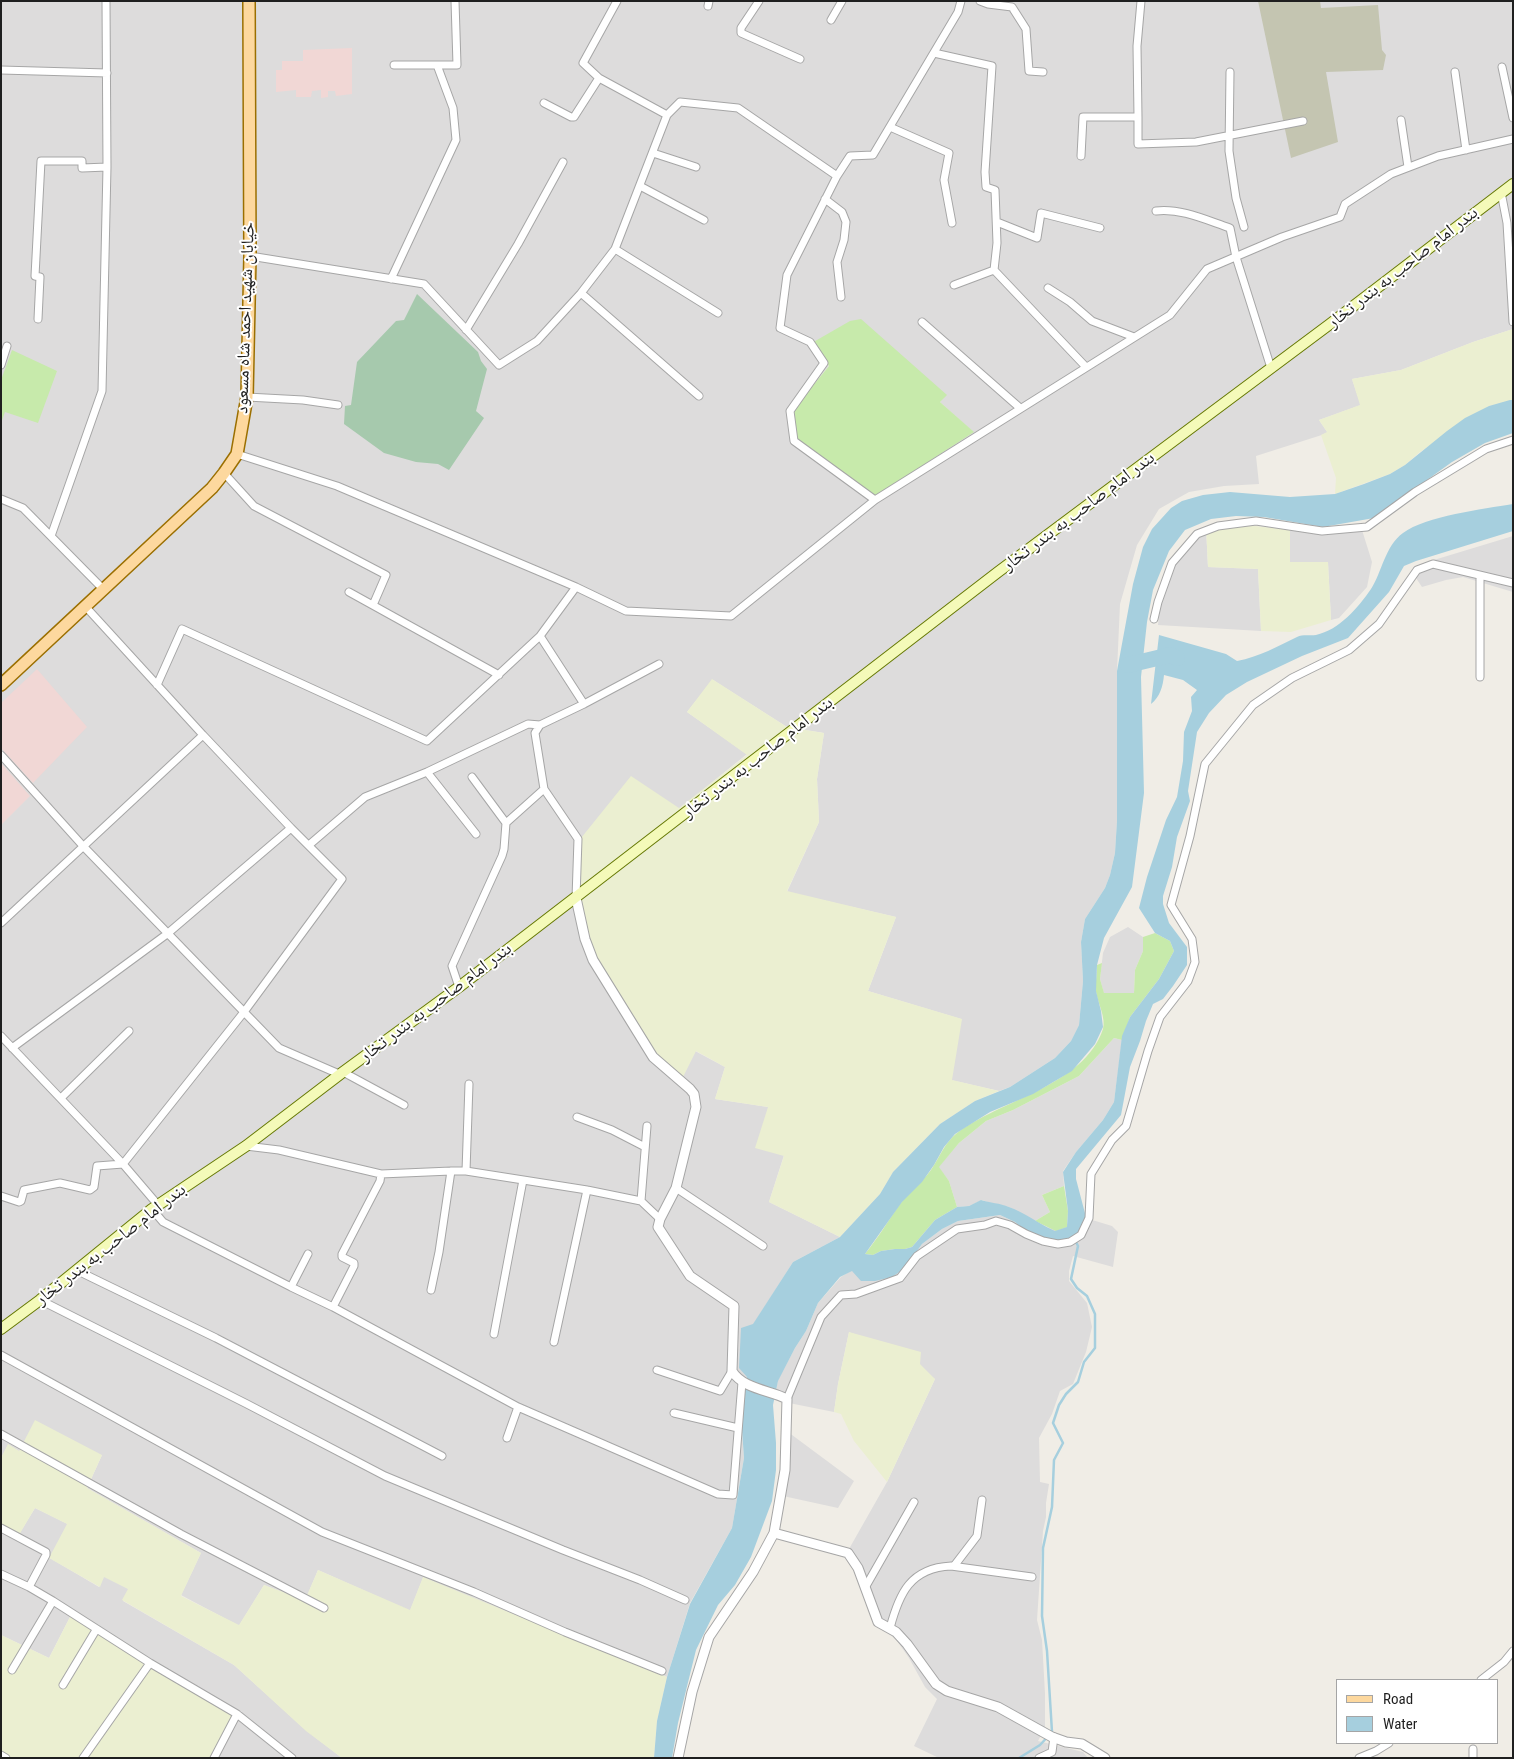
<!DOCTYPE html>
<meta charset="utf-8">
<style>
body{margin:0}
#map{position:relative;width:1514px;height:1759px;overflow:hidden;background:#f0ede6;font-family:"Roboto Condensed",sans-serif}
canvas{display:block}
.frame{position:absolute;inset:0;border:2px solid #1f1f1f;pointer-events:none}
.legend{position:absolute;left:1336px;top:1679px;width:162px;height:65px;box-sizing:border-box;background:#fff;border:1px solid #a5a5a5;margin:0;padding:6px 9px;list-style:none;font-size:15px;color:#1f1f1f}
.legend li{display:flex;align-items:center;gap:10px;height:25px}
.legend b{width:25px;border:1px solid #a5a5a5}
</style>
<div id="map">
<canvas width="1514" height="1759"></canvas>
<div class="frame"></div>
<ul class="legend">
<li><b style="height:6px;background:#fdd89e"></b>Road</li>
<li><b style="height:14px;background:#a6cfde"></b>Water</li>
</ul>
</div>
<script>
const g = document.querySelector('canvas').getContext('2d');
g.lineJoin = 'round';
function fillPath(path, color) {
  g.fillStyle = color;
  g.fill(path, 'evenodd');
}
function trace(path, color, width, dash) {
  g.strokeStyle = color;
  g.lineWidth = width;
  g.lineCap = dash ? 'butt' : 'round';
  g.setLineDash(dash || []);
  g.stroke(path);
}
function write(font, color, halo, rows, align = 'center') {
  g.font = font + ' "Roboto Condensed","Noto Naskh Arabic",sans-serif';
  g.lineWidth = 4;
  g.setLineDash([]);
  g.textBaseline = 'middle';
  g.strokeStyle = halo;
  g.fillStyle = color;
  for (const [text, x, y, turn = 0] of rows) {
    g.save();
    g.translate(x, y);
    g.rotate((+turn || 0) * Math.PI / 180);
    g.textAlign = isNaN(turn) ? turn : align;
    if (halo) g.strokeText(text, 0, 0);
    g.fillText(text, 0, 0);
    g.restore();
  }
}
fillPath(new Path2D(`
 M1 1H1513V329L1473 342 1401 370 1352 379 1361 405 1319 420 1328 433 1256 456 1259 484 1224 486 1189 492 1159 509 1137 545 1120 604 1117 671V821L1115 853 1110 875 1105 888 1085 919 1081 942 1083 981 1079 1025 1071 1041 1055 1058 1010 1087 999 1091 951 1080 961 1019 868 991 896 917 787 892 819 822 817 779 824 733 787 727 713 680 687 712 747 754 679 809 695 1051 725 1067 715 1099 768 1107 784 1155 769 1202 840 1237 793 1262 753 1325 747 1377 740 1402 744 1458 732 1528 690 1603 667 1677 423 1578 410 1611 318 1570 305 1601 264 1585 239 1626 181 1595 201 1553 87 1488 102 1455 19 1451 8 1445 1 1458ZM810 345 946 395 940 402 973 432 793 410 829 366Z
 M1206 527 1208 567 1258 569 1261 631 1158 625 1161 597 1158 593 1171 559 1193 534Z
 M1290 530 1322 533 1362 530 1372 562 1367 587 1339 618 1331 620 1328 563 1290 562Z
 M1513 536V592L1463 577 1446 580 1422 587 1414 575 1413 567 1424 563Z
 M1128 927 1143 937V951L1135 970 1134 993 1104 994 1100 979 1103 953 1110 937Z
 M1114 1038 1122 1040 1114 1102 1103 1120 1076 1152 1063 1171 1064 1186 1042 1195 1050 1212 1035 1221 1009 1207 990 1203 982 1200 969 1206 957 1207 949 1181 938 1167 959 1143 986 1121 1013 1110 1079 1076Z
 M1000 1215 1015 1222 1027 1232 1089 1219 1112 1226 1118 1232 1113 1267 1073 1256 1069 1271V1281L1087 1303 1092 1327 1086 1352 1073 1384 1060 1391 1052 1414 1039 1438 1040 1482 1049 1484 1046 1503V1517L1043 1531 1037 1620 1042 1640 1045 1694V1727L1038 1741 1083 1752 1088 1758H939L914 1746 937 1699 925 1687 909 1658 895 1638 875 1625 854 1570 845 1556 887 1482 935 1379 849 1332 838 1384 834 1412 789 1403 775 1395 778 1380 795 1348 806 1331 818 1303 841 1277 852 1270 905 1268 922 1244 942 1229 958 1221Z
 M788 1432 854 1481 838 1508 783 1496Z
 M35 1508 68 1524 50 1558 99 1587 104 1576 129 1589 123 1601 234 1665 306 1730 342 1758H212L235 1717 218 1699 70 1617 49 1658 1 1635V1532L16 1539Z`), '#dddcdc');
fillPath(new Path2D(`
 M352 48V94L336 96 335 91H328V97L321 98V90L312 91 311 97H296V90L276 92V70H282V61H303V50Z
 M37 669 87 727 33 783 1 748V703Z
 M1 763 30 796 1 825Z`), '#f1d7d5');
fillPath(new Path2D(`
 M1258 1H1320L1321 8 1378 5 1382 50 1386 55 1383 70 1326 72 1338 142 1291 158Z`), '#c4c5b1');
fillPath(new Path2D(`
 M1513 329V400L1489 406 1420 452 1405 465 1390 474 1335 494 1336 478 1321 435 1327 432 1319 420 1360 405 1352 379 1401 370 1473 342Z
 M1255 526 1290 530V562H1328L1331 620 1291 632 1261 631 1258 569 1208 567 1206 527Z
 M712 679 787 727 824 733 817 779 819 822 787 891 896 917 868 991 962 1019 952 1080 999 1091 975 1101 940 1124 893 1172 880 1194 840 1237 769 1202 784 1156 755 1148 768 1107 715 1099 725 1067 696 1051 679 1085 658 1062 589 952 572 897 577 843 631 776 679 808 747 755 687 712Z
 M849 1332 921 1352 920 1364 935 1379 887 1482 854 1441 841 1414 834 1412 838 1384Z
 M35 1420 102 1455 87 1488 201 1553 181 1596 239 1625 264 1585 305 1600 318 1570 410 1610 423 1577 667 1677 657 1721 654 1758H342L306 1731 234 1665 122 1600 128 1589 104 1577 100 1587 49 1558 67 1524 35 1508 16 1540 1 1532V1458L8 1444 19 1451Z
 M70 1617 218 1699 235 1717 212 1758H1V1635L49 1658Z`), '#ebefd1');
fillPath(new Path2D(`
 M861 319 947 395 940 402 974 432 874 497 797 440 793 410 829 366 810 344 850 321Z
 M12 350 57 371 38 423 5 412 1 423V380Z
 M1155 933 1170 941 1174 951 1159 979 1130 1017 1122 1040 1114 1038 1079 1076 1013 1110 986 1121 959 1143 939 1167 949 1181 957 1207 935 1220 912 1247 905 1249H895L881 1251 873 1255 865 1254C878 1238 888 1221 900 1204 909 1192 922 1182 931 1170 939 1158 945 1142 957 1133 1000 1100 1084 1086 1103 1029 1106 1018 1098 1003 1096 992 1095 984 1097 974 1097 965L1102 963 1100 979 1104 993H1134L1135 970 1143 951V937Z
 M1064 1186 1068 1211 1067 1227 1056 1231 1035 1221 1050 1212 1042 1195Z`), '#c7eaab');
fillPath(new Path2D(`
 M417 294 478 352 481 361 487 369 476 411 484 418 449 470 438 464 416 462 384 453 344 424 345 406 351 405 357 362 396 321 404 320Z`), '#a6c9ad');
fillPath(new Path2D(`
 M1510 400H1513V433L1485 443 1452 462 1374 518 1323 527 1264 517 1236 516 1211 519 1185 530 1169 551 1153 590 1147 622 1141 677 1144 793 1132 887 1104 938 1097 965 1096 991 1101 1011 1103 1027 1095 1044 1072 1071 1033 1094 990 1112 955 1134 944 1147 934 1165 922 1182 902 1202 865 1254 873 1255 881 1251 895 1249H905L912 1247 935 1220 957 1207 969 1206 981 1200C990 1203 1000 1203 1009 1207 1024 1212 1039 1224 1055 1231L1067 1227 1068 1211 1063 1172 1076 1152 1103 1120 1114 1102 1122 1036 1130 1017 1159 979 1174 951 1170 941 1155 933 1139 908 1147 877 1166 820 1177 797 1183 761 1184 732 1192 711 1191 697 1197 690 1183 680 1164 675C1163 686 1160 697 1151 704L1159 635 1226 654 1237 661C1259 657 1278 646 1297 637 1303 634 1310 636 1316 635 1339 630 1358 608 1371 589 1382 572 1385 546 1403 533 1426 516 1483 509 1513 504V531L1416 561 1404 566 1389 592 1348 638 1302 656 1247 682 1226 695 1209 713 1197 732 1188 791 1190 801 1177 837 1172 867 1163 896V904L1169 923 1187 947V965L1173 986 1163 999 1153 1004 1146 1021 1140 1041 1130 1067 1121 1115 1076 1169V1179L1086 1217 1078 1233 1071 1239 1059 1242 1044 1238 1027 1232 1015 1222 1000 1215 958 1221 942 1229 922 1244 905 1268 892 1277 875 1281H861L852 1271 840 1277 818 1303 806 1331 795 1348 778 1381 773 1405 776 1443V1470L772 1501 751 1557 735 1585 718 1605 696 1650 678 1723 672 1758H654L657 1721 667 1677 690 1604 732 1528 744 1458 740 1402 747 1377 739 1368 741 1328 753 1324 793 1262 840 1237 880 1194 893 1172 940 1124 975 1101 1010 1087 1055 1058 1071 1041 1079 1025 1083 981 1081 942 1085 919 1105 888 1110 875 1115 853 1117 821V671L1133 584 1143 547 1152 529 1171 508 1182 501 1203 495 1230 492 1290 497 1335 494 1364 484 1390 474 1405 465 1447 431 1465 418 1489 406Z`), '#a6cfde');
trace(new Path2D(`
 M1019 1758 1040 1745 1052 1732 1047 1651 1042 1616 1043 1548 1052 1507 1054 1460 1063 1443 1053 1423 1059 1405 1066 1394 1078 1382 1084 1362 1095 1348V1314L1087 1296 1077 1288 1071 1279 1078 1246 1075 1240`), '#a6cfde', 2.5);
trace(new Path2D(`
 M1128 665 1170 655 1177 658`), '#a6cfde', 16);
const minor = new Path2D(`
 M759 1 741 28V33L800 59
 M980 1 988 4 1012 7 1026 29 1029 71 1043 72
 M708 6 709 1
 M831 20 842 1
 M934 53 992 66 985 172 986 187 995 190 997 243 994 270 1086 367
 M394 65H437
 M1502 67 1513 118
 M1 70 107 73
 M1230 72 1229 151 1236 198 1244 227
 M1455 72 1466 150
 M544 103 571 117H574L599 78
 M667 115 680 102 738 108 837 176 787 275 780 328 810 342 824 363 790 411 794 441 875 500
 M1138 117V144L1196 142 1303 121
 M1401 120 1408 167
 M890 127 949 153 944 180 952 223
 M653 153 696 167
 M1081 156 1083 117H1138L1137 46 1141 1
 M837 176 850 156 873 155 958 12 961 1
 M640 186 704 220
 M1501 192 1507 223 1513 322
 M825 199 842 212 846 222 844 240 837 262 841 297
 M1156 211C1181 208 1206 220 1230 228L1236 257 1271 368
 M997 222 1037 238 1041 213 1100 228
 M615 249 718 313
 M250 256 424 284 499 365 537 341 581 293 615 249 667 115 599 78 583 63 617 1
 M391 279 456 140 453 108 437 65H457L455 1
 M954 285 994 270
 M1048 288 1070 302 1092 321 1134 337
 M581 293 699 396
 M38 319 40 277 35 276 41 161H82V168L107 167
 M922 322 1020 408
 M466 330 518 244 563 162
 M1 365 7 346
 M247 397 303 400 338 405
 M237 454 337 486 576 587
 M224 473 254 506 386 575 373 605
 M1 499 23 508 103 589
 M51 536 102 391 107 167 106 1
 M1480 575V677
 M349 592 499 675
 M1154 619 1158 602 1172 563 1197 534 1218 526 1256 521 1322 531 1367 527 1415 492 1486 449 1513 440
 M157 685 182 629 427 741 540 636
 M584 704 659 664
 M540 725 535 733 544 789 578 839 576 898
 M203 735 291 828
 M1 755 83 846 279 1048 339 1074
 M427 772 476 834
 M506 823 544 789
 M309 845 365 797 427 772 528 724 540 725 584 704 540 636 576 587 626 611 731 616 875 500 1170 315 1207 269 1282 237 1340 217 1345 204 1391 174 1438 156 1513 139
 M1 923 203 735 85 606
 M459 987 452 966 502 856 504 849 506 823 472 777
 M1 1036 123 1164 158 1205
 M343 1072 404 1105
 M61 1098 129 1031
 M577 1117 612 1130 645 1147
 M246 1146 279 1150 381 1174 451 1171H466L587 1190 641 1201 660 1219
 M466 1171 469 1084
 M676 1188 763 1246
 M1 1196 19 1202 21 1201 24 1190 60 1183 90 1190 94 1187 97 1166 123 1164 244 1012 342 879 291 828 167 934 12 1048
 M641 1201 647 1126
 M152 1209 163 1222 291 1287 333 1307 518 1407 718 1494 733 1495 742 1382
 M76 1270 216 1338 442 1456
 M291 1287 308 1254
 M431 1290 439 1252 451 1171
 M40 1300 247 1404 385 1476 563 1550 640 1580 685 1600
 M333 1307 354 1266V1263L342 1257V1254L380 1181 381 1174
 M494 1334 523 1180
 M554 1342 587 1190
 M1 1355 322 1532 474 1592 565 1632 662 1671
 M657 1370 720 1391 732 1371
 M787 1399 821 1317 841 1295 856 1294 900 1278 917 1256 957 1229 985 1225 996 1221 1010 1225 1026 1234 1043 1241 1058 1244 1070 1242 1081 1235 1089 1218 1091 1174 1112 1140 1126 1126 1148 1051 1160 1017 1188 981 1195 962 1192 939 1171 905 1190 836 1205 764 1253 705 1292 678 1349 650 1379 624 1417 570 1433 564 1513 583
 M674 1413 738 1428
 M1 1434 181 1534 324 1608
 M507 1438 518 1407
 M1 1528 46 1552V1555L29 1587
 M954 1566 977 1536 982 1500
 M1 1574 29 1587 53 1601 150 1663 237 1714 292 1758
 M866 1586 914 1502
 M890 1628C899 1594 910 1568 951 1566L1032 1577
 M12 1670 53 1601
 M1481 1680 1504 1662 1513 1651
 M63 1685 96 1630
 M1473 1749V1758
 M1 1755 6 1758
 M83 1758 150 1663
 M214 1758 237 1714
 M1039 1758 1052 1752 1054 1737
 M1359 1758 1376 1751 1389 1743`);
const tertiary = new Path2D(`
 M576 898 585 939 593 960 653 1057 690 1089 694 1094 696 1107 676 1188 660 1219 658 1227 690 1276 734 1306 732 1371C743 1389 770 1390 787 1399L785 1470 774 1533 848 1553 858 1568 878 1622 896 1632 907 1644 936 1684 947 1691 998 1707 1052 1737 1066 1742 1082 1744 1105 1758
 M678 1758 692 1692 709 1637 753 1572 774 1533`);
const secondary = new Path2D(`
 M1 1329 40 1300 152 1209 246 1146 343 1072 459 987 998 572 1330 324 1513 184`);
const primary = new Path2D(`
 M1 685 212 488 224 473 237 454 247 397 250 256 249 1`);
trace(minor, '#a6a6a6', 9);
trace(tertiary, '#a6a6a6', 11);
trace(secondary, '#667904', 12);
trace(primary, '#9b6f00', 14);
trace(minor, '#fff', 7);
trace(tertiary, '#fff', 9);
trace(secondary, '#f4fab9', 10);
trace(primary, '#fdd89e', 11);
write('18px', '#1f1f1f', '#fff', [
 ["بندر امام صاحب به بندر تخار",1403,268,-38],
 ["خیابان شهید احمد شاه مسعود",246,318,-88],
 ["بندر امام صاحب به بندر تخار",1079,512,-37],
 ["بندر امام صاحب به بندر تخار",758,758,-38],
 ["بندر امام صاحب به بندر تخار",436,1003,-37],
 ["بندر امام صاحب به بندر تخار",111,1245,-38]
]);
</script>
